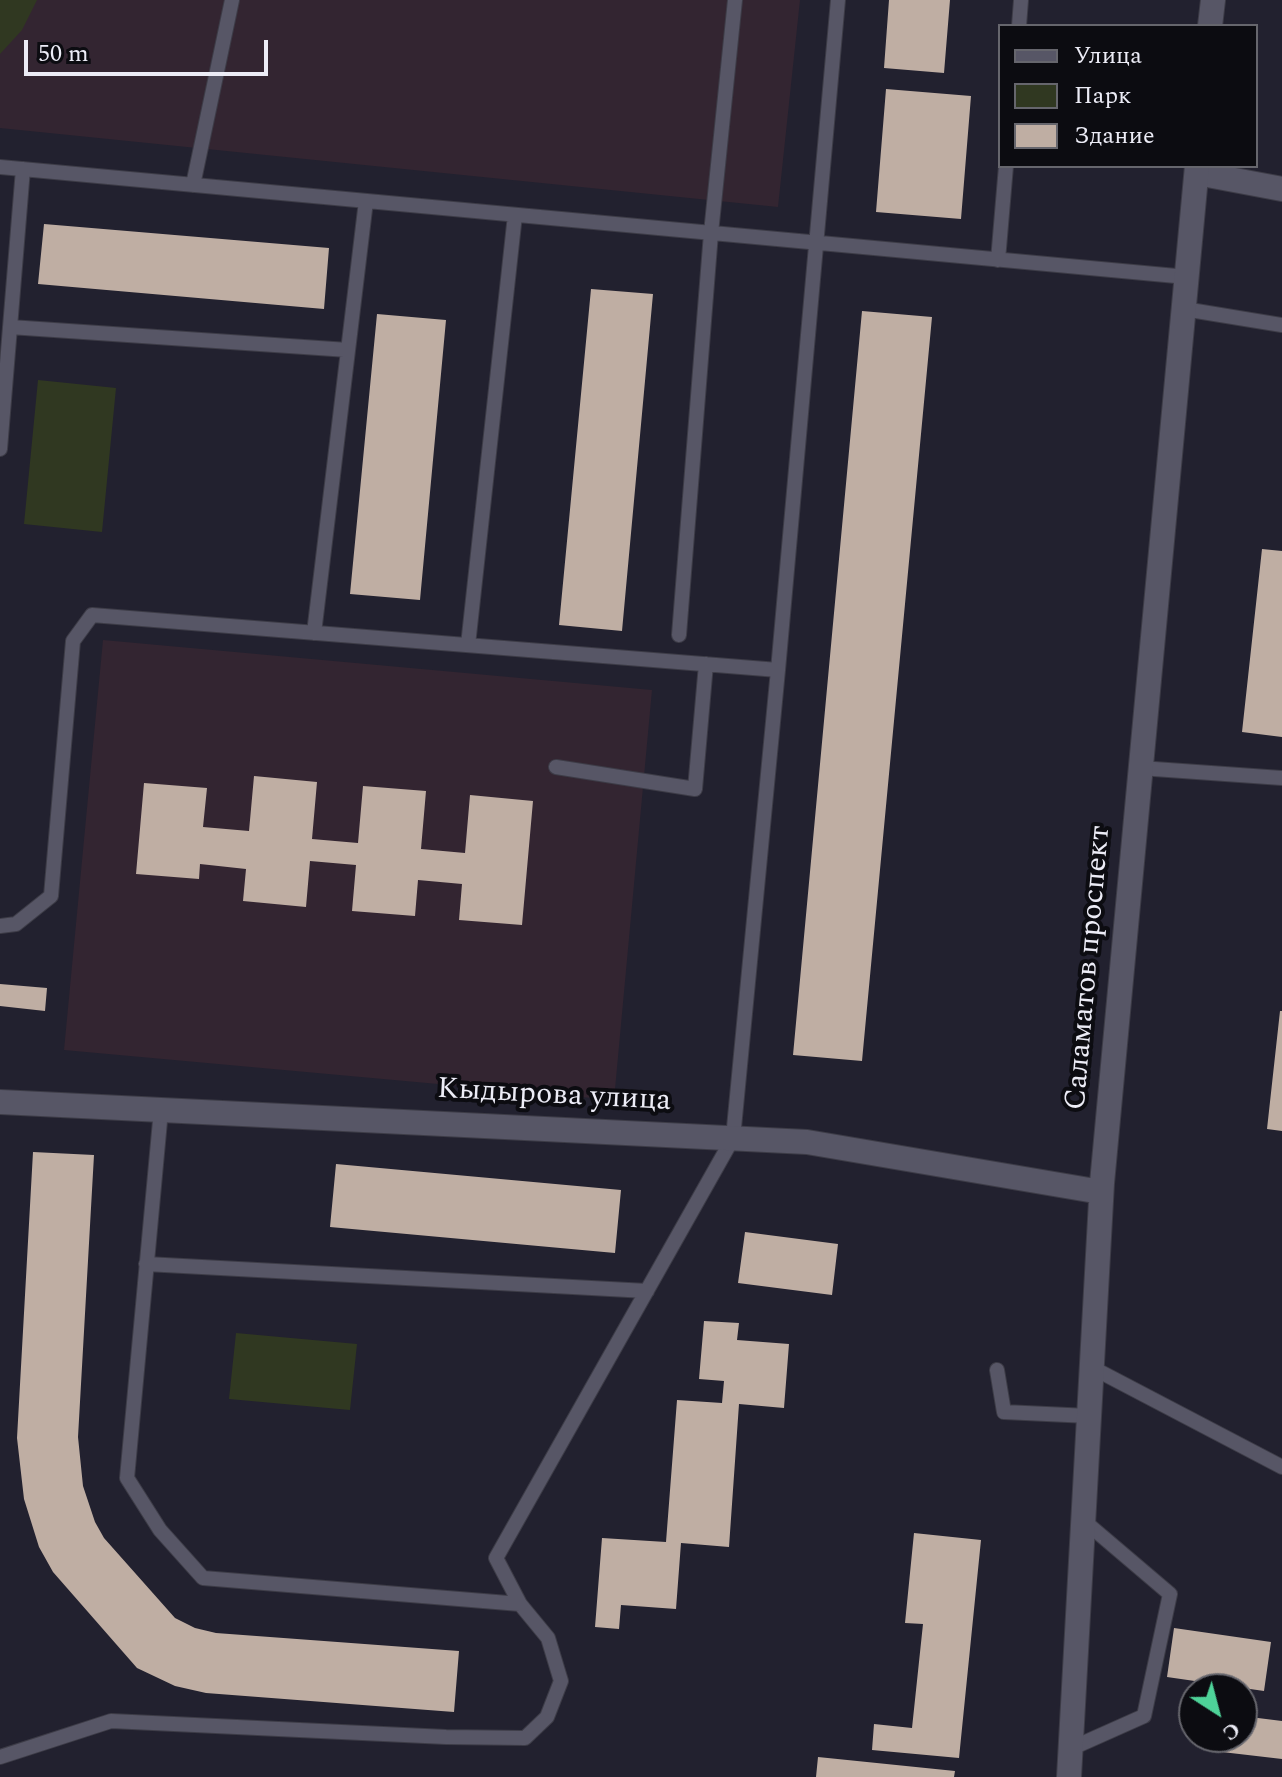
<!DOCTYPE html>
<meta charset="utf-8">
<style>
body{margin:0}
#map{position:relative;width:1282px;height:1777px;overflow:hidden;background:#22212f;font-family:Spectral,serif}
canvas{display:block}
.legend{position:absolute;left:998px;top:24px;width:260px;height:144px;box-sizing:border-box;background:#0c0c11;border:2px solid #66666d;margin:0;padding:10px 14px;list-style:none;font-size:24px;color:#ececf6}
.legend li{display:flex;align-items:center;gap:16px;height:40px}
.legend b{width:40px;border:2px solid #66666d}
.north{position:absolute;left:1178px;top:1673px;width:80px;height:80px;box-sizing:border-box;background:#0c0c11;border:2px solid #66666d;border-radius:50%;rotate:144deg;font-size:22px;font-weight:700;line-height:32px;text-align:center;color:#ececf6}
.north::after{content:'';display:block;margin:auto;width:28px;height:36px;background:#4ed399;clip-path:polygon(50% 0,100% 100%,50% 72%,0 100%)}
.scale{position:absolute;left:24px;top:40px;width:244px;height:36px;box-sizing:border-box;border:4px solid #ececf6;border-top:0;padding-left:10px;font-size:24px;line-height:28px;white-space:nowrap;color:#ececf6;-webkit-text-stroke:6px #0c0c11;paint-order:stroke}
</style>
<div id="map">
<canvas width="1282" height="1777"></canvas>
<ul class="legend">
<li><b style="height:10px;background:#575666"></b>Улица</li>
<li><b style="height:22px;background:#303821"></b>Парк</li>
<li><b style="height:22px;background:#bfaea3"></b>Здание</li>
</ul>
<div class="north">С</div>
<div class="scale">50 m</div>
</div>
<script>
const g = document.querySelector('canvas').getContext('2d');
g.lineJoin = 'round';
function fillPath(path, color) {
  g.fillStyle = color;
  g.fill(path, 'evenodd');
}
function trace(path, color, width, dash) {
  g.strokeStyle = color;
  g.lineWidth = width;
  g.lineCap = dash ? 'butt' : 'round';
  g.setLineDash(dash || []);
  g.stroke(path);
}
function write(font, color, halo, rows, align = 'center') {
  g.font = font + ' Spectral,serif';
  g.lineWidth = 8;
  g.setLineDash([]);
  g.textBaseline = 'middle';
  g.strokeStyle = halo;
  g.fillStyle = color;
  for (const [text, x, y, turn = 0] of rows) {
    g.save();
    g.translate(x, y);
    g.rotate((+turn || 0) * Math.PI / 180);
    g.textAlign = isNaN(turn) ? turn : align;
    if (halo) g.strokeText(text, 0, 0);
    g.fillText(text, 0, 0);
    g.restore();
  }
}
fillPath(new Path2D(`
 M0 0H800L778 207 0 128Z
 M103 640 652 690 614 1100 64 1050Z`), '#332531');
fillPath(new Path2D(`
 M0 0H37L22 30 0 54Z
 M38 380 116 388 102 532 24 524Z
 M236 1333 357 1344 350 1410 229 1399Z`), '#303821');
fillPath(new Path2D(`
 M889 0H950L944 73 884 68Z
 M886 89 971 96 961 219 876 212Z
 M44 224 329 248 324 309 38 284Z
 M591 289 653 294 622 631 559 625Z
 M862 311 932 317 862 1061 793 1055Z
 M377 314 446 320 420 600 350 594Z
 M1262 549 1282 551V737L1242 732Z
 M254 776 317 782 312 839 358 843 363 786 426 791 421 849 465 853 470 795 533 801 522 925 459 920 462 884 418 880 415 916 352 911 356 865 310 861 306 907 243 901 246 869 200 864 199 879 136 874 144 783 207 788 203 827 249 831Z
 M0 984 47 988 45 1011 0 1006Z
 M1280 1011H1282V1131L1267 1129Z
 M33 1152 94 1155 78 1437 83 1486 95 1522 104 1538 175 1618 195 1628 216 1633 459 1651 454 1712 206 1693 175 1686 137 1668 53 1572 39 1547 24 1499 17 1438Z
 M336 1164 621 1190 615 1253 330 1227Z
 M745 1232 838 1244 832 1295 738 1283Z
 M704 1321 739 1323 737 1340 789 1344 784 1408 739 1404 729 1547 681 1543 676 1609 621 1605 619 1629 595 1627 602 1538 666 1542 677 1400 722 1403 724 1381 699 1379Z
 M914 1533 981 1540 959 1758 872 1750 874 1724 912 1728 923 1624 905 1623Z
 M1174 1628 1271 1642 1264 1691 1167 1677Z
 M1242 1716 1282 1721V1759L1222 1752 1223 1737H1242Z
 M818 1757 955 1771 954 1777H816Z`), '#bfaea3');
const service = new Path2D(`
 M1019 26 1021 0
 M0 167 1187 277
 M193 185 232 0
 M998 260 1006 166
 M1184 309 1282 325
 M10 327 348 350
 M0 449 23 169
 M314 633 366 201
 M679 635 711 233 735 0
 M468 645 515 215
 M778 670 838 0
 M556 767 695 789 706 664
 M1140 768 1282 778
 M0 926 16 924 51 896 73 641 92 615 778 670 733 1138 496 1558 520 1604 548 1638 561 1681 547 1717 525 1738 446 1737 111 1721 0 1757
 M161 1110 127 1478 160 1530 203 1578 520 1604
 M146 1264 647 1291
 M1091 1367 1282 1467
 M997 1370 1004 1412 1089 1416
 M1070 1749 1144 1716 1170 1594 1083 1520`);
const minor = new Path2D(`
 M1197 173 1282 189`);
const tertiary = new Path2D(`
 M1210 26 1213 0
 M0 1102 807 1142 1101 1192
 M1069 1777 1102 1183 1197 166`);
trace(service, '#3d3c47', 16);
trace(minor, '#3d3c47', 26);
trace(tertiary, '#3d3c47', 26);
trace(service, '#575666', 14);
trace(minor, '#575666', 24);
trace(tertiary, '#575666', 24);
write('30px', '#ececf6', '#0c0c11', [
 ["Саламатов проспект",1090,968,-85],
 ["Кыдырова улица",554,1097,3]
]);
</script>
